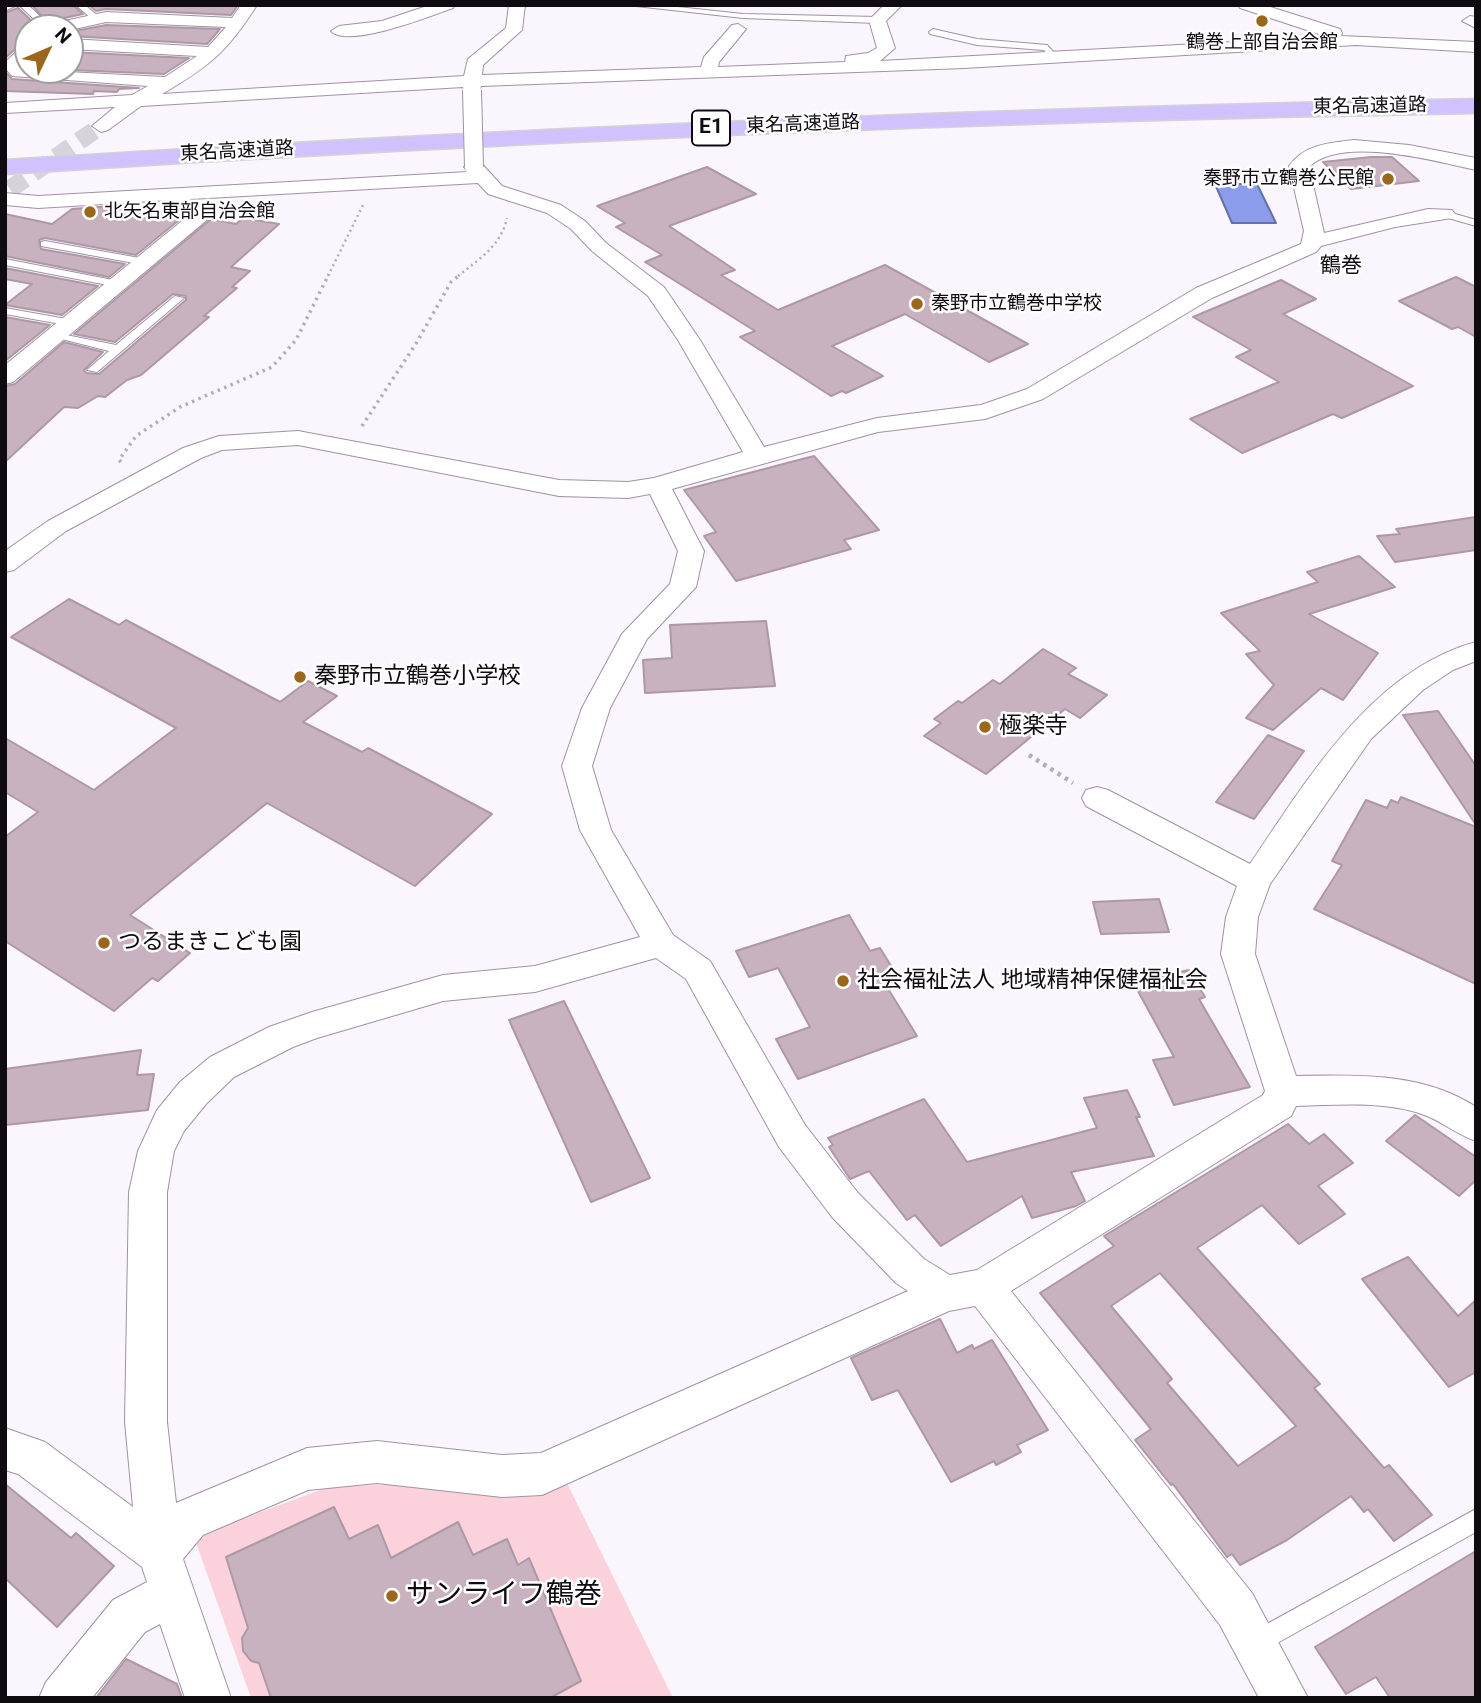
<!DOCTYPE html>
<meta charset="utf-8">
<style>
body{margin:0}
#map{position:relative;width:1481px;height:1703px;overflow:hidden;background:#fbf5fd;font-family:Roboto,sans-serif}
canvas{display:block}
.frame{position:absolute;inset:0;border:7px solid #100b11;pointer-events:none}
.north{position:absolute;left:14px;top:14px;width:70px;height:70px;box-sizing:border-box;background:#fff;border:2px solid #9f9da0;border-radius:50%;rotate:46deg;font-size:19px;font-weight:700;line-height:28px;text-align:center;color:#100b11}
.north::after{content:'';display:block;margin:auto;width:24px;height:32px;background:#9a671c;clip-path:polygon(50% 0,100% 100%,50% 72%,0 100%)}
</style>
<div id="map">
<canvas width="1481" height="1703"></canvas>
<div class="frame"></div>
<div class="north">N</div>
</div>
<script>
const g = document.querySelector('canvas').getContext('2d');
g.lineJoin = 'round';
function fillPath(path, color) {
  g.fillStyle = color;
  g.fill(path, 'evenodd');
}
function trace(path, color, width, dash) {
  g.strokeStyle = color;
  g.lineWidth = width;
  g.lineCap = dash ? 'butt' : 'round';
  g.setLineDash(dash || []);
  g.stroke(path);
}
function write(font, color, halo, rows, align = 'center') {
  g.font = font + ' Roboto,"Noto Sans JP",sans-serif';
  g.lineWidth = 5;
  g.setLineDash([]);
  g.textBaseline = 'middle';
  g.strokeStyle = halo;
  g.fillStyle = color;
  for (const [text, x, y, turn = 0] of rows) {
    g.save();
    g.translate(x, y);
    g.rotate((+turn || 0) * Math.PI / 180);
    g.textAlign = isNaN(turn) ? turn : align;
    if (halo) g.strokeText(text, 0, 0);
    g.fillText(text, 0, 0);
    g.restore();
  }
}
fillPath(new Path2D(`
 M564 1477 673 1698H251L194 1537 328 1487Z`), '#fbd2db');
const water = new Path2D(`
 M1215 184H1257L1276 223H1232Z`);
fillPath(water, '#8b9cea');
trace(water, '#6670a9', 2);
const building = new Path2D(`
 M32 5H73L83 14 50 21 46 28H28V44L20 45 5 58V13L18 8 34 23 45 20Z
 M89 5H238L231 15 106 9 96 11Z
 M106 25 220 29 207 44 70 36V32Z
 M70 52 189 58 164 74 70 70Z
 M5 72 12 79 139 88 119 89 117 92 94 91 93 94 5 91Z
 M1371 157H1392L1419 181 1351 189 1323 162Z
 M707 167 756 194 669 226 735 270 721 275 778 310 885 265 1028 344 989 362 905 314 832 346 883 376 846 393 842 391 831 396 740 337 755 331 645 262 662 255 616 227 625 223 597 206Z
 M113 206 184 216 136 255 45 238 39 240 41 249 125 264 109 277 5 256V214L52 224 72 209Z
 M243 218 279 224 231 267 250 271 232 287 237 288 204 316 209 317 141 375 127 380 105 397 98 396 78 408 64 407 5 462V386L15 384 64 342 103 352 84 370 86 373 99 374 186 300V296L173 294 115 342 74 334 211 219 236 224Z
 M5 268 98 286 62 315 5 305 32 284 5 279Z
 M1456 277 1476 287V337L1458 327 1452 329 1399 301Z
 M1281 280 1316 299 1283 314 1413 386 1342 418 1333 414 1242 453 1190 419 1279 382 1236 357 1251 350 1193 317Z
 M5 317 50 325 5 361Z
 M814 456 879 530 844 540 851 549 736 581 704 536 716 532 684 490Z
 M1476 517V550L1395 562 1377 536 1400 534 1396 529Z
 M1359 556 1395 587 1309 614 1378 653 1343 700 1321 688 1273 730 1246 718 1274 685 1246 654 1260 651 1221 613 1318 582 1307 572Z
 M69 599 119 625 126 620 280 702 308 681 337 696 303 722 362 752 368 748 492 814 415 886 267 803 130 915 190 953 158 981 152 978 114 1011 5 941V837L38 812 5 792V738L94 790 176 728 11 637Z
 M766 621 775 686 645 693 643 660 672 658 670 625Z
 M1043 649 1076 668 1068 674 1107 695 1080 718 1065 709 986 774 924 736 941 723 934 719 958 701 962 703 993 680 1000 684Z
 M1438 711 1476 766V825L1403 715Z
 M1268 735 1304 751 1254 819 1216 802Z
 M1401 797 1476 827V984L1314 909 1342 865 1332 861 1366 800 1387 808 1391 800 1398 803Z
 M1159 899 1169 932 1101 934 1093 902Z
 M849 915 870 951 880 948 901 982 887 987 917 1036 798 1079 776 1039 810 1027 778 968 749 977 736 951Z
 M1189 970 1205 997 1199 999 1250 1087 1174 1105 1153 1060 1174 1057 1133 982Z
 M564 1001 650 1178 591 1202 509 1020Z
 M141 1050 137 1075 154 1074 148 1110 5 1125V1069Z
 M1127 1090 1140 1117H1136L1154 1156 1071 1172 1085 1201 1076 1206 1032 1218 1022 1196 941 1246 915 1215 907 1220 869 1171 850 1179 829 1147 833 1145 828 1138 924 1099 967 1162 1097 1128 1084 1098Z
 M1415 1115 1476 1157V1180L1459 1196 1386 1141Z
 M1288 1124 1309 1144 1324 1134 1353 1163 1318 1186 1345 1214 1299 1244 1262 1205 1197 1248 1320 1384 1314 1388 1384 1468 1389 1465 1432 1515 1394 1541 1368 1509 1364 1512 1351 1496 1287 1540 1240 1565 1232 1554 1227 1557 1173 1484 1171 1485 1135 1440 1151 1429 1040 1293 1114 1246 1104 1236ZM1160 1273 1296 1426 1238 1466 1167 1383 1172 1379 1111 1306Z
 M1408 1257 1458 1316 1476 1300V1372L1449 1387 1362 1279Z
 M940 1319 957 1353 972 1345 974 1349 992 1340 1048 1430 1017 1445 1021 1452 996 1465 994 1461 951 1482 898 1390 872 1400 851 1358Z
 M5 1484 71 1538 76 1533 114 1566 57 1627 5 1578Z
 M334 1507 349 1539 378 1525 391 1558 458 1522 473 1555 507 1539 518 1565 529 1558 581 1681 550 1698H271L259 1663 251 1661 243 1651 242 1638 248 1628 226 1557Z
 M1476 1551V1698H1390L1376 1677 1346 1694 1315 1647Z
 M126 1659 177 1684 182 1698H96Z`);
fillPath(building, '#c8b2bf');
trace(building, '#ad99a5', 2);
trace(new Path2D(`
 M10 189 101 126`), '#d8d2da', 18, [18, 10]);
const lane = new Path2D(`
 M19 5H28L43 19 36 21Z
 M76 5H85L100 18 93 20Z
 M627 5H659L743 14 877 17 881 20 877 23 743 18Z
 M933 29 977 39 1047 45 1058 57 1051 59 1044 50 977 45 930 34 929 32Z
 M1445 211 1476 220V226L1441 216 1440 214Z
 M45 241 145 259 150 262 145 265 41 246V242Z
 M5 259 118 281 123 284 118 287 5 265Z
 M175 296 184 298 97 372 87 370 109 351 50 336 56 333 116 345Z
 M5 308 72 320 78 323 72 326 5 314Z
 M1476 1509V1532L1263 1651 1255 1654 1247 1651 1244 1643 1247 1635Z`);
const street = new Path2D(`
 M5 5H17L5 11Z
 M241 5H257C227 52 210 66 162 94L464 76 468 59 506 28 509 5H525L522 30 483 65 482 75 701 67 704 57 732 25 738 24 746 29 719 62 718 67 845 62 846 56 868 53 877 48 869 20 884 5H902L886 21 895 48 880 61 1328 37 1240 8 1238 5H1264L1340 29 1342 33 1341 36 1476 42V52L1356 45 964 68 481 86 478 94H466L463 87 141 106 108 130 101 132 92 126 115 107 5 113V103L132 95 148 86 12 76 5 68V62L22 47 28 46V60L22 65 28 67V70L165 77 197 56 70 49V39L208 47 226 27 106 22 70 30V28H49L51 24 106 12 232 18Z
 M430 5H455L453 8C431 16 347 49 331 31L339 26 382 21Z
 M1470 16 1476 17V28L1462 21Z
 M1354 140 1409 145 1476 158V170C1435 161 1341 135 1309 167L1324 233 1428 209 1452 210 1455 214 1452 218 1395 227 1321 246 1316 252 1212 298 1043 399 985 419 878 432 672 489 704 551 696 587 647 639 610 708 592 766 611 830 673 935 710 961 805 1125 858 1193 924 1259 950 1275 977 1270 1263 1095 1265 1091 1221 954 1226 917 1237 886 1086 806 1082 798 1086 790 1097 787 1108 790 1250 864C1307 780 1372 670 1476 642V661L1453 670 1423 690 1371 739 1270 884 1258 917 1255 954 1296 1076C1356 1075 1423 1072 1476 1107V1141C1458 1135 1444 1123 1427 1116 1387 1100 1338 1105 1296 1106L1291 1116 1011 1291 1252 1593 1308 1698H1259L1220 1625 975 1306 949 1311 542 1495 502 1497 377 1483 308 1490 203 1535 183 1559 231 1698H185L160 1624 145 1632 92 1698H39L46 1682 113 1600 147 1582 142 1567 18 1474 5 1470V1428L45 1442 133 1507 125 1422 129 1192 138 1151 157 1110 180 1082 210 1057 269 1027 312 1012 443 975 535 966 640 937 580 830 562 766 582 708 622 634 670 584 678 551 650 494 628 498 559 496 298 445 222 450 201 458 66 531 14 570 5 572V551L48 521 183 448 219 436 298 431 559 480 628 482 654 478 743 452 678 340 648 296 592 251 571 229 547 213 488 194 478 183 190 199 211 215 208 219 13 382 5 384V365L188 216 176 208 171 200 38 208 5 205V193L38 196 468 172 464 167 467 163H481L502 186 561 205 585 221 606 243 664 287 700 340 764 447 877 418 981 405 1027 389 1196 288 1301 244 1304 231 1289 166C1305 144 1329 143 1354 140ZM656 958 686 979 779 1147 832 1217 896 1283 908 1291 541 1453 502 1455 377 1441 307 1448 176 1503 167 1422V1192L174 1151 184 1131 206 1104 234 1077 293 1047 317 1038 443 1001 535 992Z`);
const highway = new Path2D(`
 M1476 99V113C985 121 495 142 5 174V160C495 129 985 108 1476 99Z`);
trace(lane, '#a092a3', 2);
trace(street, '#a092a3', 2);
trace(highway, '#d4d3d4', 3);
trace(new Path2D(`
 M328 276 363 205
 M458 276C479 259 501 246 507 218`), '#b4aeb6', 2.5, [2, 3.5]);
trace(new Path2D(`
 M362 426 417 342 451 282 461 274
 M121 462 119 460 136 436 180 407 272 367 296 340 329 274`), '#b4aeb6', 3.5, [2.5, 4.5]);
trace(new Path2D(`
 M1029 755 1073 783`), '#b4aeb6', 4.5, [3.5, 5]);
fillPath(lane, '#fff');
fillPath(street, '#fff');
fillPath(highway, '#d1c1fe');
const streetBridge = new Path2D(`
 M472 90 474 167`);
trace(streetBridge, '#a092a3', 20, []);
trace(streetBridge, '#fff', 18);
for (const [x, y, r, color] of [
 [1262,21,7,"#9a671c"],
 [1388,179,7,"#9a671c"],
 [90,212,7,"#9a671c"],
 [917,304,7,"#9a671c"],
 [300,677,7,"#9a671c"],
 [985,727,7,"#9a671c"],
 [104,943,7,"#9a671c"],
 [843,981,7,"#9a671c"],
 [392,1596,7,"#9a671c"]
]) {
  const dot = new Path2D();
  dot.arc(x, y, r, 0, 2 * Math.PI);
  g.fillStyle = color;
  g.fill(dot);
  trace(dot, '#fff', 2.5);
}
write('19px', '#100b11', '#fff', [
 ["鶴巻上部自治会館",1262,43,"center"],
 ["秦野市立鶴巻公民館",1374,179,"right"],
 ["北矢名東部自治会館",104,212],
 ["秦野市立鶴巻中学校",931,304]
], 'left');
write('19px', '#100b11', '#fff', [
 ["東名高速道路",1370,107,-1],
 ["東名高速道路",803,125,-2],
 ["東名高速道路",237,152,-3]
]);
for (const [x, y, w] of [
 [711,128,38]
]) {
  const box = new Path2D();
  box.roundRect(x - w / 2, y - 17.5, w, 35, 5);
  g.fillStyle = '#fff';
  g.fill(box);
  trace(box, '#100b11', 2);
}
write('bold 21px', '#100b11', null, [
 ["E1",711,128]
]);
write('21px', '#100b11', '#fff', [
 ["鶴巻",1341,267]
]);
write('23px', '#100b11', '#fff', [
 ["秦野市立鶴巻小学校",314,677],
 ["極楽寺",999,727],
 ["つるまきこども園",118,943],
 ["社会福祉法人 地域精神保健福祉会",857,981]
], 'left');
write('28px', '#100b11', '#fff', [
 ["サンライフ鶴巻",406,1596]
], 'left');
</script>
